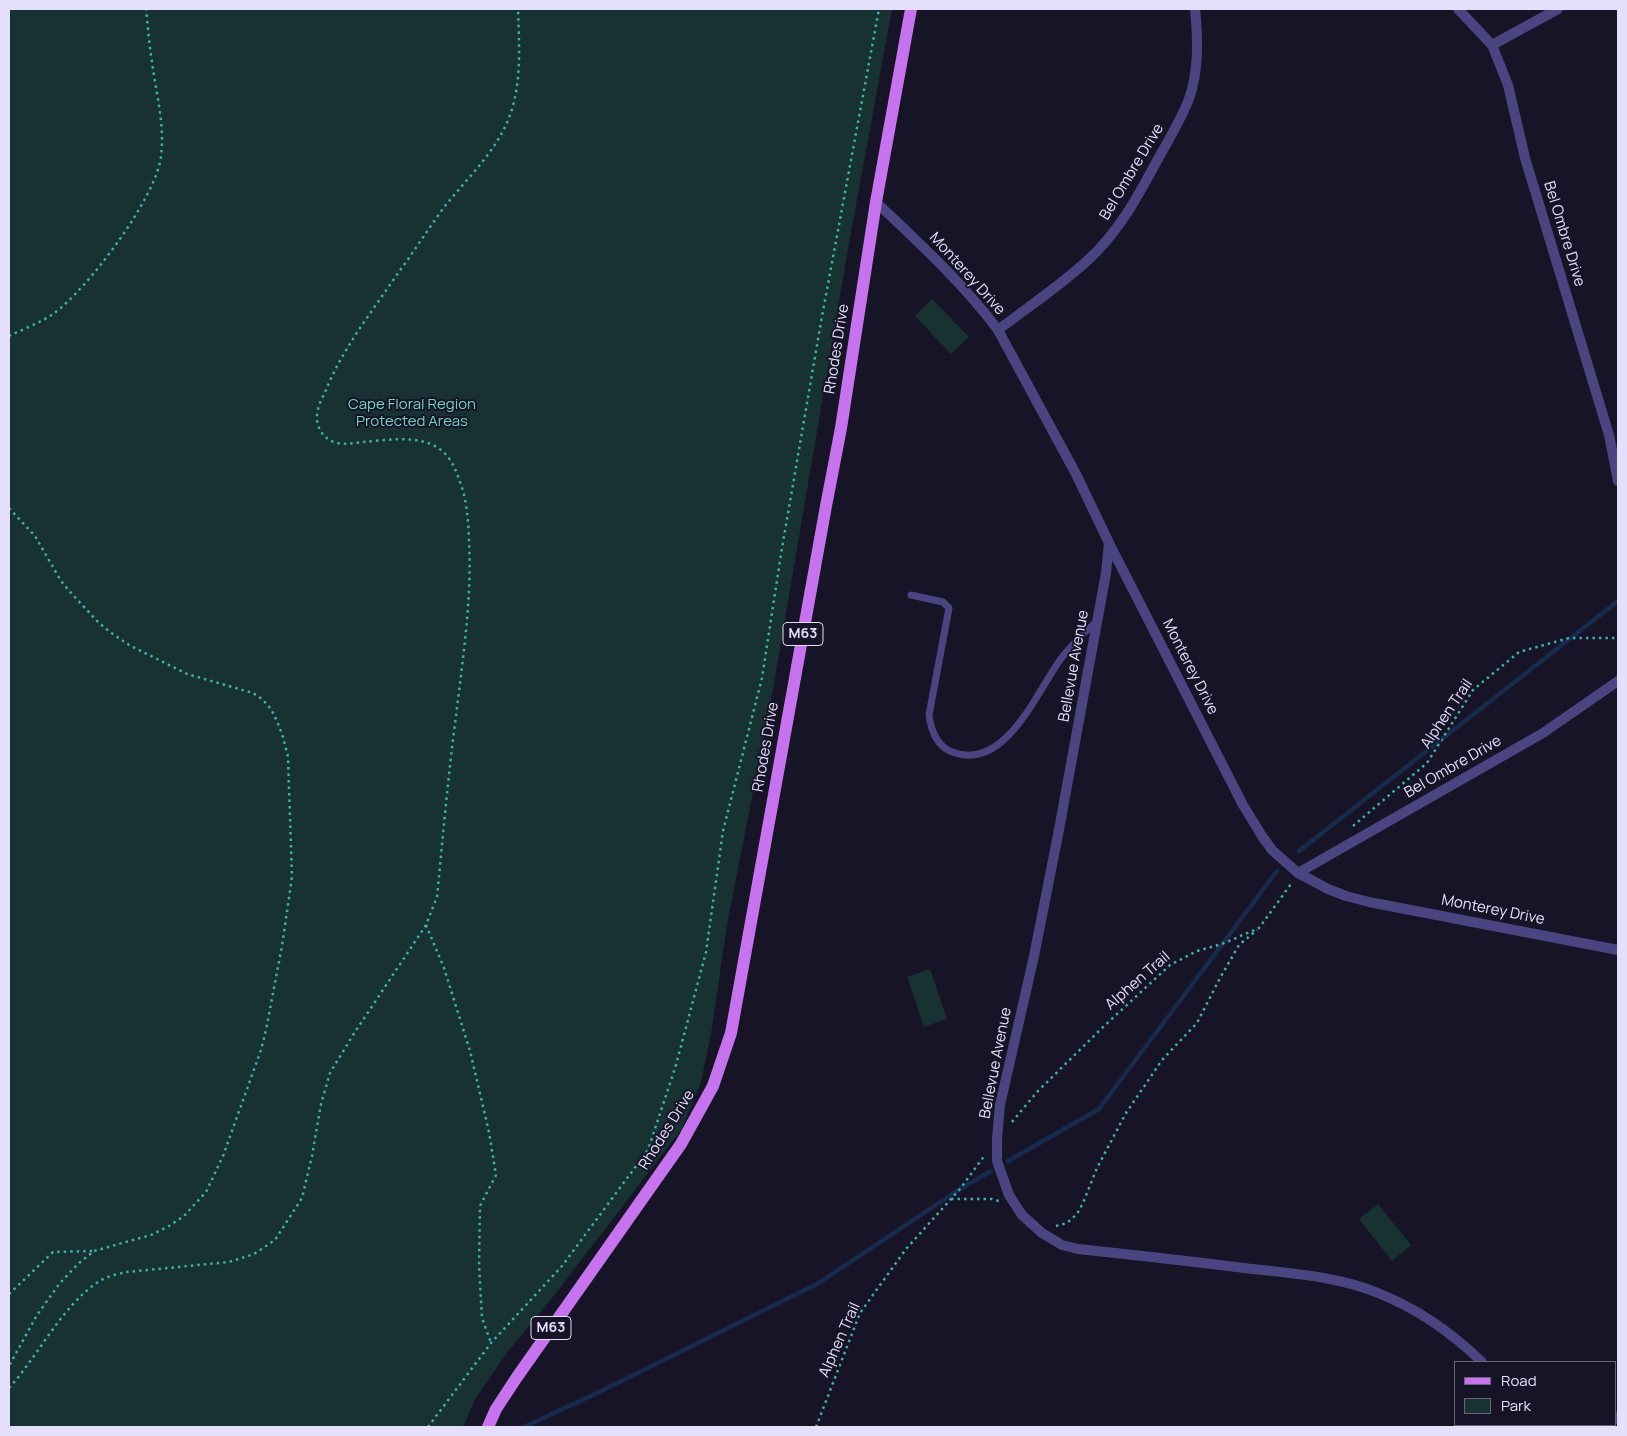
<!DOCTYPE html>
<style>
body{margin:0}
#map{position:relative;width:1627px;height:1436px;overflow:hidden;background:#181428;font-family:Manrope,sans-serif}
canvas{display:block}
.frame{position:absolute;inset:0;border:10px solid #e4dffb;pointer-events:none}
.legend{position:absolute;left:1454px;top:1361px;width:162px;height:65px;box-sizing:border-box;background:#181428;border:1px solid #6a657c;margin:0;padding:6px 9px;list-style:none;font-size:15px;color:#e4dffb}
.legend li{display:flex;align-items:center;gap:10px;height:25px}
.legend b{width:25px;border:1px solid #6a657c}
</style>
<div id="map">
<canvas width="1627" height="1436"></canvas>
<div class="frame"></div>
<ul class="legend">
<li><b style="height:6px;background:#c574ed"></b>Road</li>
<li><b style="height:14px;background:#183132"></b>Park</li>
</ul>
</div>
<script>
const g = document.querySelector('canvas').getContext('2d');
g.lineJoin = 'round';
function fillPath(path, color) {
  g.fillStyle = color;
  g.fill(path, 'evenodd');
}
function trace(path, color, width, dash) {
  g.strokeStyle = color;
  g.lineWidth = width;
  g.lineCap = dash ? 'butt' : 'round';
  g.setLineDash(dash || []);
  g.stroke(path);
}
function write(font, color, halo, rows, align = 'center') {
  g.font = font + ' Manrope,sans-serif';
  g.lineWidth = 4;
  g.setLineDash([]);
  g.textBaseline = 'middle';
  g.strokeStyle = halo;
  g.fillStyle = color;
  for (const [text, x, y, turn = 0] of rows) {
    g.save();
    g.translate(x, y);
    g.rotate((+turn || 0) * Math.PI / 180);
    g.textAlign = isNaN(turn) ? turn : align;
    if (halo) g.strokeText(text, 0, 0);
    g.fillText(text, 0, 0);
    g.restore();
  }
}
fillPath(new Path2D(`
 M9 9H892L848 249 774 684 727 925 711 1034 701 1082 681 1130 549 1302 509 1350 475 1399 463 1427H9Z
 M932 299 969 337 951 354 915 316Z
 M930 969 947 1019 924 1027 907 977Z
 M1378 1204 1411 1245 1392 1261 1359 1219Z`), '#183132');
trace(new Path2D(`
 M1299 851 1618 601
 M1008 1161 1099 1109 1277 871
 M524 1427 593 1395 817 1284 960 1189 991 1171`), '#182b4d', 4.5);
trace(new Path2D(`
 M9 336C23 329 40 323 53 314 87 290 157 197 161 156 165 124 156 93 152 62 149 44 148 26 146 9
 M9 508 35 536 61 581 71 593 98 622 110 632 129 645 187 674 253 693 262 699 271 709 277 721 283 737 288 757 292 877 282 946 266 1030 261 1050 223 1156 206 1192 184 1216 169 1226 151 1235 94 1251 78 1264 60 1283 37 1315 9 1366
 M1353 826 1427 763 1473 690 1519 652 1569 638H1618
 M426 925 444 968 470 1051 489 1132 496 1175 480 1206 479 1265 482 1318 491 1343
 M1012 1122 1037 1092 1102 1028 1170 965 1197 951 1222 944 1259 928 1291 884
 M951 1199H992L999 1201
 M1056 1226 1067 1223 1077 1214 1083 1203 1097 1168 1126 1113 1162 1060 1197 1023 1220 978 1239 945 1257 930
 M9 1294 53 1252 93 1251
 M9 1388C39 1355 61 1307 98 1282 107 1276 118 1274 127 1272L229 1262 254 1254 275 1240 302 1198 312 1156 321 1104 330 1073 353 1035 426 925 437 897C443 836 448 776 456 716 463 657 472 599 469 540 468 520 467 500 460 482 456 470 451 458 441 450 421 434 387 440 363 442 354 443 346 445 337 443 324 440 316 428 317 415 318 406 322 398 326 390 343 348 371 313 396 276 413 253 428 229 445 206 469 176 497 151 510 115 522 82 519 44 518 9
 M428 1427 491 1343 562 1266 648 1150 676 1065 706 952 723 831 762 678 782 548 821 322 879 9
 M816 1427 860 1313 906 1249 960 1189 985 1155`), '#41aeac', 2.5, [2.5, 4]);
trace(new Path2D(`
 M911 595 943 602 949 608 929 715C931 730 937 746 952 752 1005 772 1036 693 1060 660 1070 646 1084 633 1097 621`), '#4a4581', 7);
trace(new Path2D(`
 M1458 9 1492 45 1508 85 1525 158 1609 435 1618 481
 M1492 45 1558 9
 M876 202C919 243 963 283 998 330L1076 474 1109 543 1243 805 1262 836 1272 850 1298 873 1328 889 1346 896 1369 902 1618 950
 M998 330C1027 308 1061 285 1088 260 1120 231 1139 194 1159 157 1170 138 1181 119 1189 99 1199 70 1198 39 1195 9
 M1109 543 1106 573 1058 835 1034 956 1000 1105 997 1139V1161L1009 1195 1022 1215 1042 1233 1062 1245 1078 1249C1134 1255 1189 1261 1244 1268 1288 1273 1337 1276 1378 1293 1416 1308 1452 1333 1482 1362
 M1298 873 1543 733 1618 681
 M1616 1419 1618 1417
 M1528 1425 1530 1427
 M1603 1427 1607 1425`), '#4a4581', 10);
trace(new Path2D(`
 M488 1427 496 1409 517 1377 681 1144 713 1086 731 1033 826 506 841 428 876 202 911 9`), '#c574ed', 12);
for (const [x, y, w] of [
 [803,634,40],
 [551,1328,40]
]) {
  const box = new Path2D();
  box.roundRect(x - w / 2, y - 11.5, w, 23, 4);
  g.fillStyle = '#181428';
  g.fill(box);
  trace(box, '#e4dffb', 1);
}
write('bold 14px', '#e4dffb', null, [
 ["M63",803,634],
 ["M63",551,1328]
]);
write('15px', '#e4dffb', '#181428', [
 ["Bel Ombre Drive",1132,172,-59],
 ["Bel Ombre Drive",1564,234,73],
 ["Monterey Drive",967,274,48],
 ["Rhodes Drive",837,349,-81],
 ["Bellevue Avenue",1074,666,-80],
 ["Monterey Drive",1190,667,63],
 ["Alphen Trail",1447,714,-56],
 ["Rhodes Drive",766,747,-80],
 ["Bel Ombre Drive",1453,767,-30],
 ["Monterey Drive",1493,910,11],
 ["Alphen Trail",1138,981,-41],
 ["Bellevue Avenue",996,1063,-79],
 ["Rhodes Drive",667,1130,-58],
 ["Alphen Trail",840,1340,-66]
]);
write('15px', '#73d3bf', '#181428', [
 ["Cape Floral Region",412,405],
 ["Protected Areas",412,422]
]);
</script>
